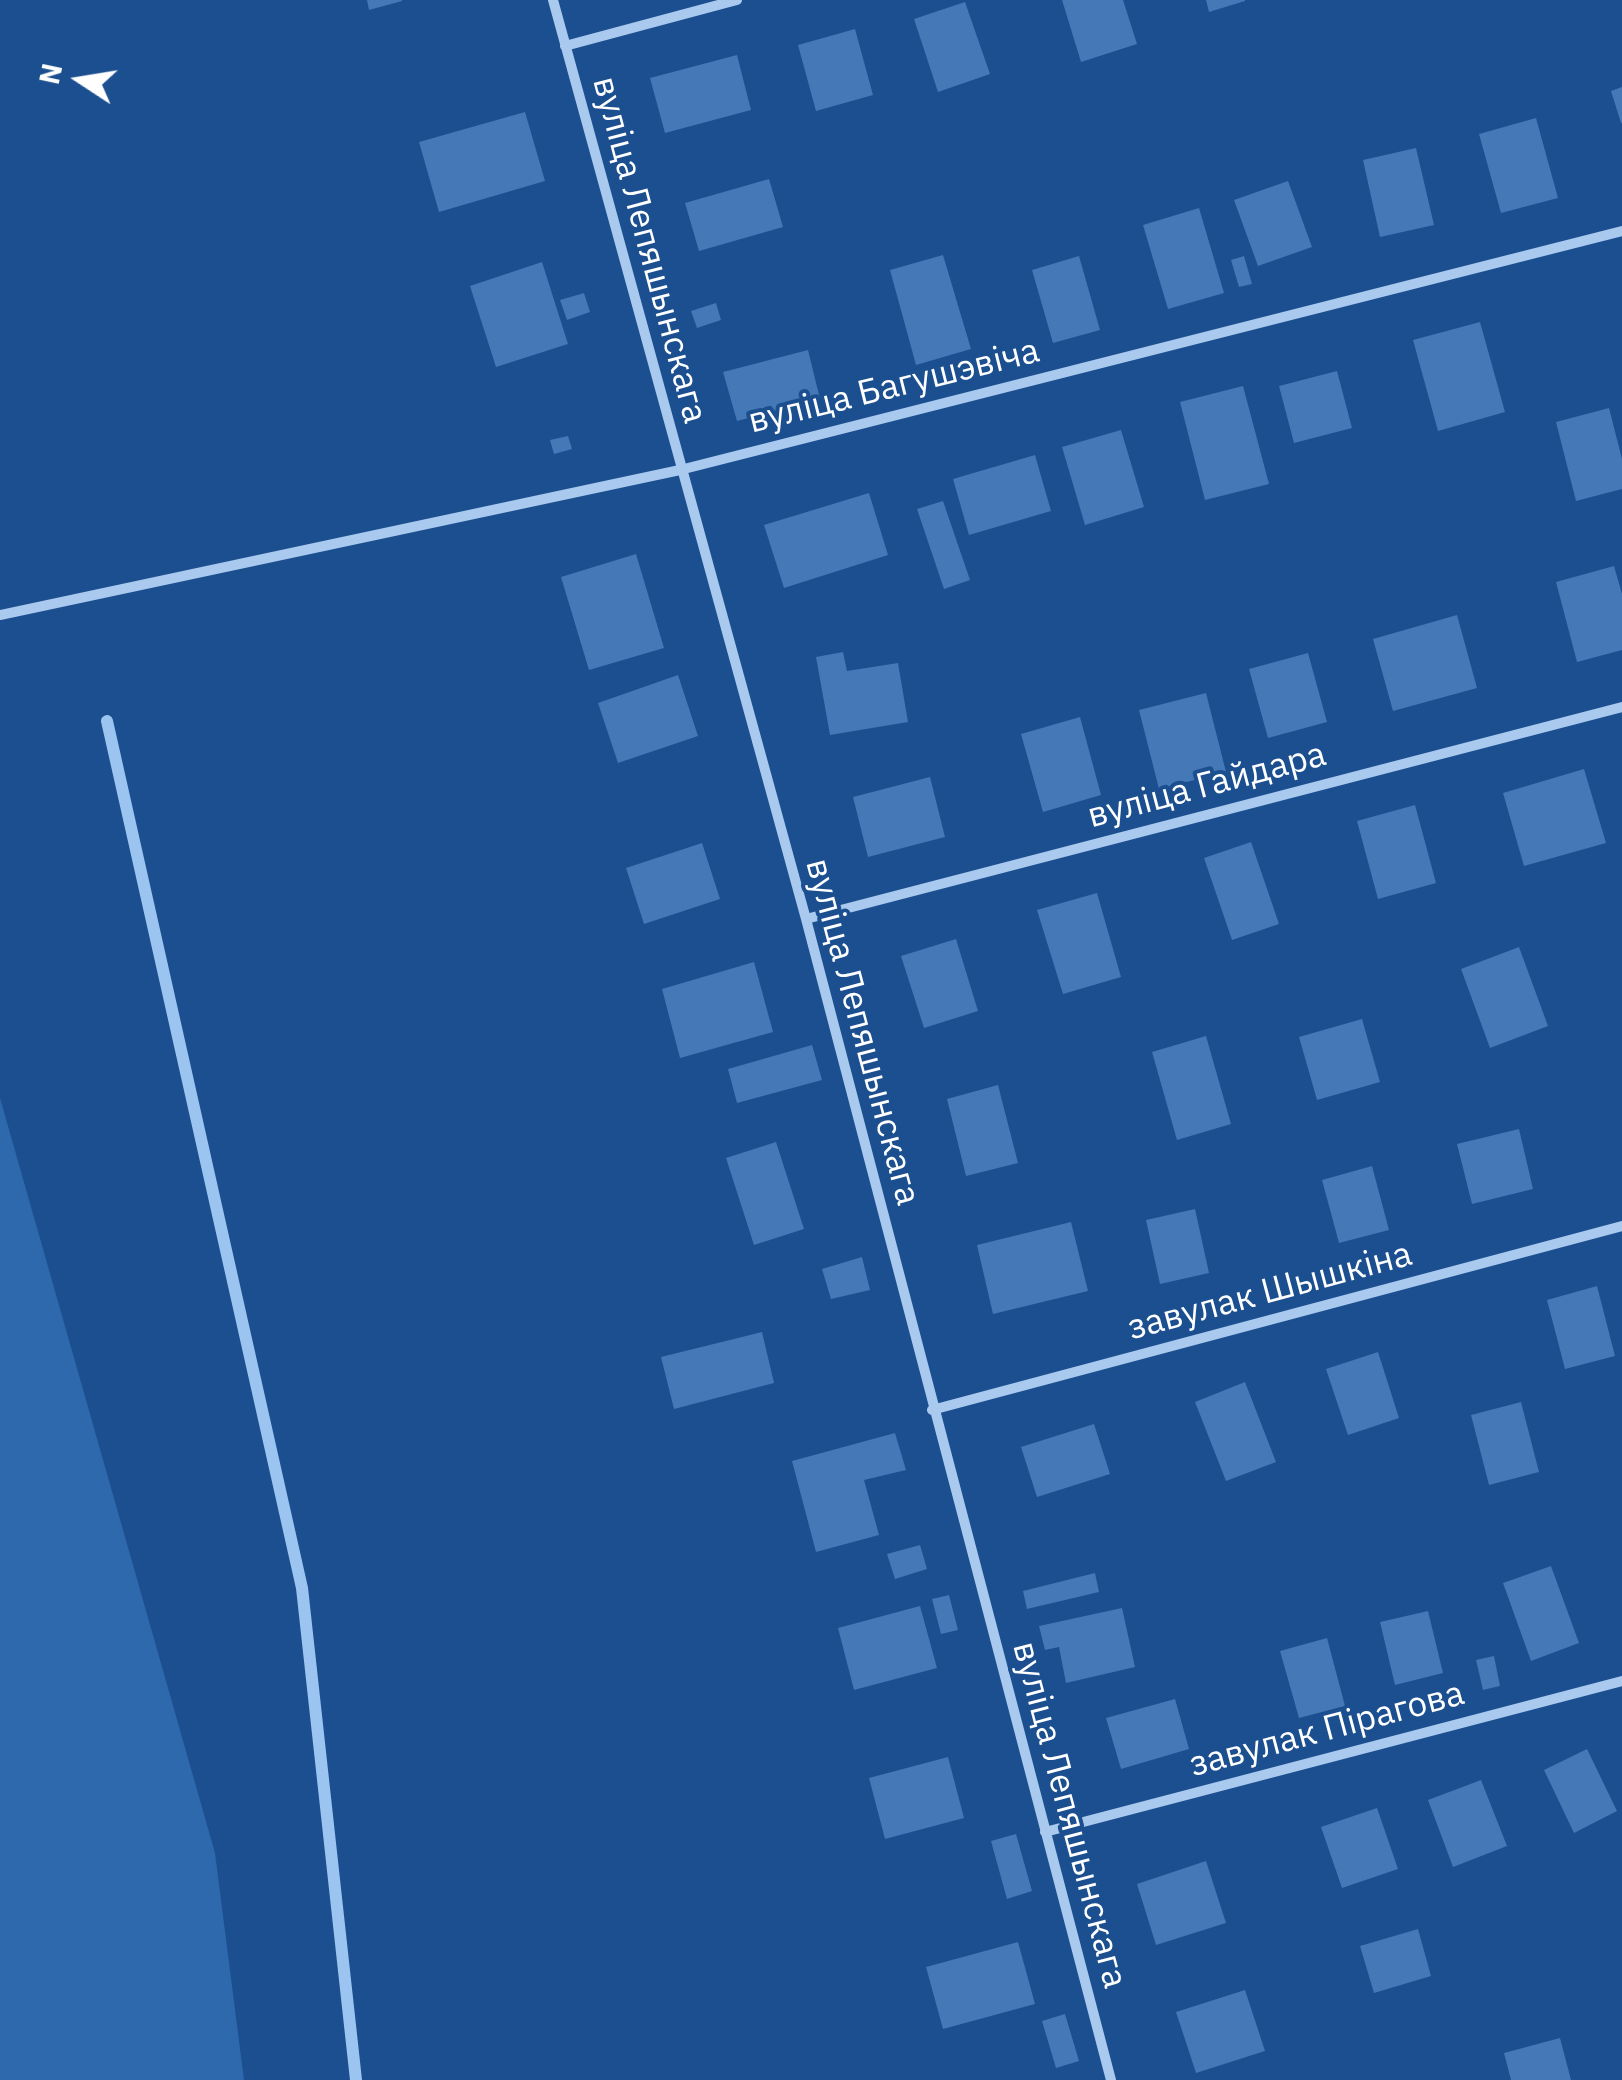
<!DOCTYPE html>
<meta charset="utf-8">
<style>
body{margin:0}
#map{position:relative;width:1622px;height:2080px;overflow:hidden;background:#1b4f8f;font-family:"IBM Plex Sans",sans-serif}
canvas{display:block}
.north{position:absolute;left:30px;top:30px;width:100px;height:100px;-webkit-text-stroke:8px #1b4f8f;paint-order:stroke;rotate:282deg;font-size:28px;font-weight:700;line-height:40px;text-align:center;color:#fff}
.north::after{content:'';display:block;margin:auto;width:35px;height:45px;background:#fff;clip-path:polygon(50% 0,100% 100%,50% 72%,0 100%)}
</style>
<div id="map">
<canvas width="1622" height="2080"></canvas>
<div class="north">N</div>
</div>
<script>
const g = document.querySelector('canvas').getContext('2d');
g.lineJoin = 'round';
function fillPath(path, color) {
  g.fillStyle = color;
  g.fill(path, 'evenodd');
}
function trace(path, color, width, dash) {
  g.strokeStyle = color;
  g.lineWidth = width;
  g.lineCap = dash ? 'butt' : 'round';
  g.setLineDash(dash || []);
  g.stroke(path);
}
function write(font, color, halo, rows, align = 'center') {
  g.font = font + ' "IBM Plex Sans",sans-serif';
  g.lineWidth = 8;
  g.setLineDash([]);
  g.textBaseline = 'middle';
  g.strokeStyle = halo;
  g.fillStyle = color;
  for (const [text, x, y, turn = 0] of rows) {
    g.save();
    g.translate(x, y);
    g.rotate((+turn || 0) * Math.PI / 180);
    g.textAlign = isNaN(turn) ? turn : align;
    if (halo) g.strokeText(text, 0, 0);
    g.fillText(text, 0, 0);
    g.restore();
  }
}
fillPath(new Path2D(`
 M0 1098 215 1853 244 2080H0Z`), '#2e69ad');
trace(new Path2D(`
 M107 721 302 1588 356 2080`), '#9cc4f0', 12);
fillPath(new Path2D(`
 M367 0H402V1L369 10Z
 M1062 0H1123L1137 44 1081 62Z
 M1206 0H1245V1L1209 12Z
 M965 2 990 74 938 92 914 19Z
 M855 29 873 95 816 111 798 45Z
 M737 55 751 110 665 133 650 78Z
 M1622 87V123H1621L1611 91Z
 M525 112 545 181 439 212 419 142Z
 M1536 118 1558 198 1501 213 1479 134Z
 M1416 148 1434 225 1380 237 1363 160Z
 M769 179 783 227 699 251 685 203Z
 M1288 181 1312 247 1258 266 1234 200Z
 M1199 208 1224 293 1168 309 1143 225Z
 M943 255 971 349 916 365 890 270Z
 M1079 256 1100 330 1053 343 1032 270Z
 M1244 256 1252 284 1239 287 1231 260Z
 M542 262 568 344 496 367 470 286Z
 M584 293 590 312 567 320 560 300Z
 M716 303 721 320 697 328 691 311Z
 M1480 322 1505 412 1438 431 1413 340Z
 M808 350 820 399 737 421 723 372Z
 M1337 371 1352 428 1294 443 1279 386Z
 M1243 386 1269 484 1205 500 1180 402Z
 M1609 408 1622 459V489L1576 501 1556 422Z
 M1121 430 1144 507 1085 525 1062 447Z
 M568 436 572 449 554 454 550 440Z
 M1035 455 1051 511 969 535 953 479Z
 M869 493 888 555 784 588 764 525Z
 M943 501 970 580 944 589 917 509Z
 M636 554 664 648 589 670 561 577Z
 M1614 566 1622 594V650L1577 662 1556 582Z
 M1457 615 1477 688 1393 711 1373 639Z
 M843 652 847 671 898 663 908 722 830 735 816 657Z
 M1308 653 1327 722 1268 738 1249 669Z
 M678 675 698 736 618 763 598 703Z
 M1206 693 1226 772 1159 789 1139 710Z
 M1080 717 1101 795 1043 812 1021 734Z
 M1584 769 1606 843 1524 866 1503 793Z
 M930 777 945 837 868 857 853 797Z
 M1415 805 1436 883 1378 899 1357 821Z
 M1251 842 1279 924 1232 940 1204 858Z
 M702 843 720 899 644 924 626 868Z
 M1097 893 1121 977 1063 994 1037 910Z
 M956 939 978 1011 924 1028 901 956Z
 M1519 947 1548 1026 1490 1048 1461 969Z
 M754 962 773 1032 680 1058 662 989Z
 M1362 1019 1380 1082 1317 1100 1299 1037Z
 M1206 1036 1231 1124 1177 1140 1152 1052Z
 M812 1045 822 1080 737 1103 728 1069Z
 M998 1085 1018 1163 966 1176 947 1099Z
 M1519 1129 1533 1189 1472 1204 1457 1144Z
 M776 1142 804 1229 754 1245 726 1158Z
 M1372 1166 1389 1230 1339 1243 1322 1180Z
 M1195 1209 1209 1273 1160 1284 1146 1220Z
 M1071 1222 1088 1291 993 1314 977 1245Z
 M862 1257 870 1290 831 1299 822 1269Z
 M1597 1286 1615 1356 1565 1369 1547 1300Z
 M762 1332 774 1383 674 1409 661 1357Z
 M1378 1352 1399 1418 1348 1435 1326 1369Z
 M1245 1382 1276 1462 1226 1481 1195 1402Z
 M1521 1402 1539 1472 1489 1485 1471 1415Z
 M1094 1424 1110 1474 1037 1497 1021 1447Z
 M895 1433 906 1470 864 1480 879 1535 816 1552 792 1461Z
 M920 1545 927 1569 895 1579 887 1554Z
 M1551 1566 1579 1643 1531 1661 1503 1583Z
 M1095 1573 1099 1592 1027 1609 1023 1591Z
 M949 1595 958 1630 941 1634 932 1599Z
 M920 1606 937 1668 854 1690 838 1628Z
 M1122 1608 1135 1667 1066 1683 1059 1647 1045 1650 1039 1626Z
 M1428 1611 1443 1673 1395 1685 1380 1622Z
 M1327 1638 1345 1706 1299 1718 1280 1651Z
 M1494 1656 1500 1686 1483 1690 1476 1660Z
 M1175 1699 1189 1749 1121 1769 1106 1718Z
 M1587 1749 1617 1811 1574 1833 1544 1770Z
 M948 1757 964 1818 885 1839 869 1778Z
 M1481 1780 1507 1846 1453 1867 1428 1800Z
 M1377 1808 1398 1869 1342 1888 1321 1827Z
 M1016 1834 1032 1891 1007 1899 991 1841Z
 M1206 1861 1226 1923 1156 1945 1137 1884Z
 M1418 1929 1431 1976 1374 1993 1360 1946Z
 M1018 1942 1035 2004 943 2029 926 1967Z
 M1245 1990 1265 2051 1196 2073 1176 2012Z
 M1065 2014 1079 2061 1056 2068 1042 2021Z
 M1560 2038 1571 2080H1511L1504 2053Z`), '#4478b7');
trace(new Path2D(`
 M553 0 806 919 1111 2080
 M565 46 737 0
 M0 615 680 470 1622 231
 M806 919 1622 707
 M932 1410 1622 1226
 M1045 1832 1622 1681`), '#a9c9ee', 10);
write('35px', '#fff', '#1b4f8f', [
 ["вуліца Лепяшынскага",649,250,75],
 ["вуліца Багушэвіча",894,387,-14],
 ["вуліца Гайдара",1207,786,-15],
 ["вуліца Лепяшынскага",862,1032,75],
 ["завулак Шышкіна",1270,1292,-15],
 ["завулак Пірагова",1327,1730,-15],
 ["вуліца Лепяшынскага",1069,1815,75]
]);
</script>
